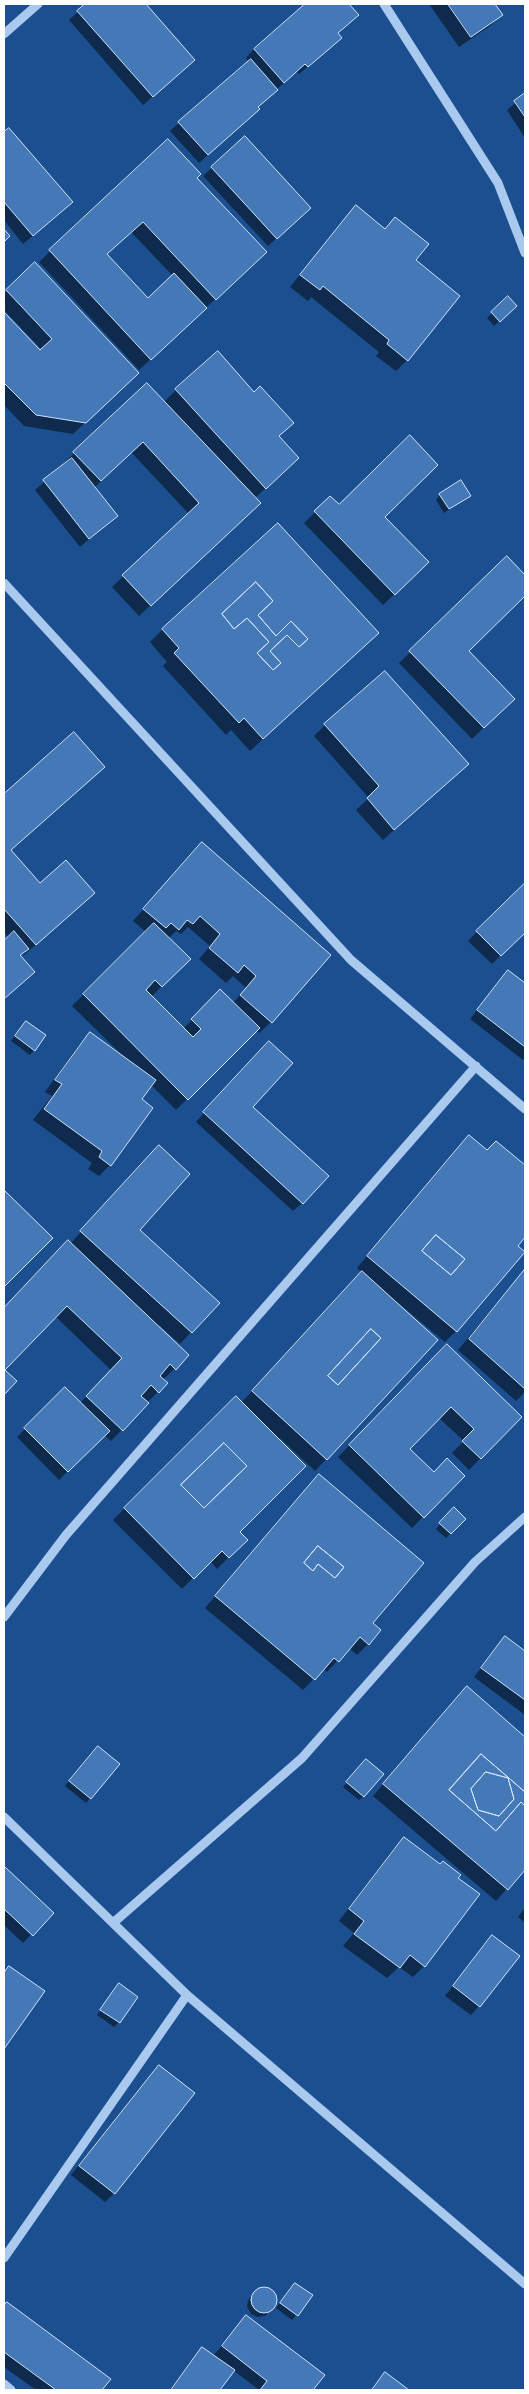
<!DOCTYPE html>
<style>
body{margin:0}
#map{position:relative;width:529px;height:2394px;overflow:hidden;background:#1b4f8f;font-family:Overpass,sans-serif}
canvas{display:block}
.frame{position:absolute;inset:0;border:5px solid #fff;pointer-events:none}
</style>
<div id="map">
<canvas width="529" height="2394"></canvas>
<div class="frame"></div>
</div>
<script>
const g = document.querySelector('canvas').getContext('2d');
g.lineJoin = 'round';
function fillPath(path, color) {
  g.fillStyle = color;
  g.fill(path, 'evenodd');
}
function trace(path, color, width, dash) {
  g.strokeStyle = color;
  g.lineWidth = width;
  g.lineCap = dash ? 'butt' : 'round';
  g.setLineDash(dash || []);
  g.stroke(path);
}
fillPath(new Path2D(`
 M87 4H145L194 60 143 105 69 20Z
 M307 4H347L357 15 336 34 332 46 299 74 296 72 257 107 250 117 199 163 170 131 249 62 246 58 254 49Z
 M429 4H493L501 15 490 26 459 47Z
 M525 95V138L507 110Z
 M9 130 63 211 23 244 4 220V134Z
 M168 140 254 263 139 370 39 262ZM131 232 173 276 148 300 106 255Z
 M212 168 301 216 268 246 203 176Z
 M356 207 384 230 395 218 414 261 407 360 396 371 376 356 379 352 311 297 308 301 290 287Z
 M35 264 126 384 73 434 24 426 4 405V314L40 352 42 350 4 310V294Z
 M508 298 516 306 494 326 487 318Z
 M176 390 286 469 255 498 248 514 139 616 112 587 189 514 131 452 94 488 116 516 80 547 35 490 64 465 63 464 74 453 164 402Z
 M440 495H469L444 513 436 500Z
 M330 498 339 506 383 517 428 562 383 605 304 523Z
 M507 558 525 577V595L467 651 513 699 472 739 399 663Z
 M163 629 364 646 250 751 231 730 226 735 163 666 167 662 150 642Z
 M325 725 456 775 383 840 356 810 369 798 314 736Z
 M74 734 103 767 10 851 40 885 82 904 24 955 22 953 19 956 24 980 4 998V942L9 938 4 932V795Z
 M191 855 330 955 271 1022 259 1033 256 1030 176 1110 151 1085 140 1100 152 1108 110 1165 99 1176 88 1169 92 1163 33 1120 52 1096 45 1092 79 1045 91 1034 121 1054 72 1006 146 932 133 921ZM188 927 210 946 199 959 226 983 233 976 246 988 233 1003 220 991 183 1029 151 997 189 959 168 939 176 931 181 934Z
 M525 884V931L492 964 468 941Z
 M508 971 525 985V1058L523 1060 470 1019Z
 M22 1027 34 1050 30 1055 11 1041Z
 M260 1051 252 1107 302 1203 293 1211 196 1122Z
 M496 1142 525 1167V1235L456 1331 445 1342 397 1302 396 1303 436 1340 315 1471 280 1438 239 1532 235 1551 217 1569 210 1561 182 1589 113 1520 236 1398 241 1403 362 1272 357 1268 458 1148 486 1152Z
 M148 1158 138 1230 218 1303 180 1344 160 1326 158 1327 188 1355 163 1380 166 1383 111 1441 104 1435 59 1480 17 1437 65 1389 80 1403 111 1370 55 1316 4 1370V1309L57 1253 70 1244Z
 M4 1191 51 1238 4 1285Z
 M525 1270V1392L516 1401 458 1350Z
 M447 1346 520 1417 469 1470 452 1453 464 1441 439 1418 408 1449 434 1474 463 1476 412 1528 338 1457Z
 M319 1476 371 1623 368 1644 357 1655 349 1648 327 1672 323 1669 303 1690 205 1608Z
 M454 1509 464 1519 446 1538 436 1529Z
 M505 1638 525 1653V1715L474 1677Z
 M467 1688 525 1738V1868L496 1901 373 1796Z
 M93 1752 90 1798 86 1803 65 1786Z
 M362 1765 364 1796 359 1800 343 1787Z
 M404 1839 424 1966 413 1977 399 1967 387 1978 343 1946 354 1933 339 1921 393 1850Z
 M4 1868 52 1913 23 1943 4 1925Z
 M525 1908V1923L518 1917Z
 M493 1936 479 2006 471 2015 445 1996Z
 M9 1968 43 1991 4 2047V1973Z
 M119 1985V2022L114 2027 97 2015Z
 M159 2066 114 2193 105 2202 71 2175Z
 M265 2288 272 2291 276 2297 275 2305 265 2316 257 2317 251 2314 247 2307 248 2300 258 2289Z
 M291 2289 311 2296 292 2320 276 2308Z
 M7 2303 109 2379 101 2390H36L4 2367V2307Z
 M246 2317 323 2376 312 2390H259L233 2370 219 2390H170L202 2348 213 2356Z
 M386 2374 407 2390H371Z`), '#0007');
const building = new Path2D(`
 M85 4H146L195 60 153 97 77 11Z
 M305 4H349L359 15 338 33 342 38 308 67 305 64 284 83 254 49Z
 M448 4H495L503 15 471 37Z
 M251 59 278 90 258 107 260 109 208 155 178 122Z
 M525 93V117L514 101Z
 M9 128 73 202 33 236 4 202V132Z
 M245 136 311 208 277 239 211 167Z
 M168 139 201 174 197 178 267 252 216 300 143 222 107 254 148 298 174 273 207 308 151 360 49 250Z
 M356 205 385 229 395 217 429 244 416 260 460 296 408 361 387 344 389 340 323 286 320 290 300 275Z
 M4 229 10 236 4 242Z
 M35 262 139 373 86 423 36 415 4 383V312L40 350 52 339 6 290Z
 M508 296 517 306 500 322 491 312Z
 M218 351 254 392 260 386 294 423 279 436 299 458 266 489 175 389Z
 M147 383 261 503 151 606 122 575 199 503 143 442 101 481 73 452Z
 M410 435 438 465 385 517 429 562 395 595 314 511 330 496 339 504Z
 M72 458 118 516 89 539 43 480Z
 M461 480 471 496 449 509 439 494Z
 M278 523 379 633 263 739 244 718 239 723 174 653 179 648 162 629ZM256 582 273 601 258 615 276 636 291 621 308 639 299 647 287 635 270 651 281 663 273 670 257 653 269 642 247 618 234 629 222 614Z
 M507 556 525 575V596L469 651 515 699 484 728 409 651Z
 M256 582 273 601 258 615 276 636 291 621 308 639 299 647 287 635 270 651 281 663 273 670 257 653 269 642 247 618 234 629 222 614Z
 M385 671 469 764 394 830 367 798 379 786 324 724Z
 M74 732 105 767 11 850 40 883 66 860 95 893 36 945 4 909V794Z
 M202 842 331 955 272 1023 240 995 256 976 244 965 238 973 209 948 220 934 200 916 193 924 187 920 179 930 171 923 166 928 143 909Z
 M525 883V933L501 956 476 931Z
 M154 923 191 959 162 987 155 980 146 990 193 1037 201 1029 191 1019 220 989 260 1028 188 1100 83 994Z
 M14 931 29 949 20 955 35 972 4 999V941Z
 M508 970 525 983V1047L477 1010Z
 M26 1021 46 1035 35 1051 15 1036Z
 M90 1032 156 1080 142 1099 153 1108 111 1166 99 1157 102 1151 44 1109 62 1084 55 1080Z
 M269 1041 293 1063 253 1107 329 1176 303 1204 203 1112Z
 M469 1135 487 1150 496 1141 525 1165V1237L518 1246 525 1252 457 1332 367 1256ZM436 1235 465 1259 451 1275 422 1251Z
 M159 1145 190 1174 140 1230 220 1303 192 1333 80 1231Z
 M4 1190 53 1238 4 1287Z
 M436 1235 465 1259 451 1275 422 1251Z
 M68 1240 189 1355 176 1370 170 1364 160 1376 168 1383 159 1393 151 1385 141 1396 149 1403 123 1431 86 1396 122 1358 67 1306 5 1370 17 1381 4 1395V1308Z
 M525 1269V1389L469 1339Z
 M362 1271 438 1340 327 1460 252 1391ZM371 1329 381 1338 338 1385 328 1376Z
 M371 1329 381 1338 338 1385 328 1376Z
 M447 1344 522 1417 481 1459 462 1441 474 1429 451 1407 410 1449 434 1472 447 1458 465 1476 424 1518 349 1445Z
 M65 1387 110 1431 68 1472 24 1428Z
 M236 1396 306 1466 240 1532 248 1540 229 1558 222 1551 194 1579 124 1508ZM224 1443 247 1466 204 1508 181 1485Z
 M224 1443 247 1466 204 1508 181 1485Z
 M319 1474 424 1563 373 1623 381 1630 369 1645 360 1637 339 1662 334 1658 315 1680 215 1596ZM318 1546 344 1567 335 1578 318 1564 313 1571 304 1563Z
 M454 1507 466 1519 451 1534 439 1523Z
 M318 1546 344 1567 335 1578 318 1564 313 1571 304 1563Z
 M505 1636 525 1651V1700L481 1668Z
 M467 1686 525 1737V1792L481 1754 449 1790 496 1831 521 1802 525 1806V1870L508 1890 383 1784Z
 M98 1746 120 1764 91 1799 69 1781Z
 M481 1754 525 1792V1806L521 1802 496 1831 449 1790ZM486 1772 508 1778 514 1799 499 1816 478 1810 471 1789Z
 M366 1759 384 1774 364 1797 346 1782Z
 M486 1772 508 1778 514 1799 499 1816 478 1810 471 1789Z
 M404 1837 440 1864 443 1861 461 1875 458 1878 480 1894 425 1967 410 1955 400 1968 354 1934 364 1921 349 1909Z
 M4 1866 54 1913 33 1936 4 1909Z
 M492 1935 520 1956 480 2007 453 1986Z
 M9 1966 45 1991 4 2049V1973Z
 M119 1983 138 1997 120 2023 100 2010Z
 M159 2065 195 2093 115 2194 79 2166Z
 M295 2283 313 2295 298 2316 280 2303Z
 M251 2300a13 13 0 1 1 26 0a13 13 0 1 1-26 0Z
 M7 2302 111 2379 102 2390H56L4 2352V2306Z
 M246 2315 325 2375 313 2390H260L267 2381 222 2346Z
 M202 2347 235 2370 220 2390H171Z
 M385 2372 409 2390H372Z`);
fillPath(building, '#4478b7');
trace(building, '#cfe3fa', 1);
trace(new Path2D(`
 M384 4 498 183 525 253
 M4 34 38 4
 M4 583 351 960 525 1109
 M4 1617 66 1535 476 1066
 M4 1817 187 1995 525 2284
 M113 1923 302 1758 475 1562 525 1517
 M4 2258 187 1995
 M4 2384 11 2390`), '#a9c9ee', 9);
</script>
